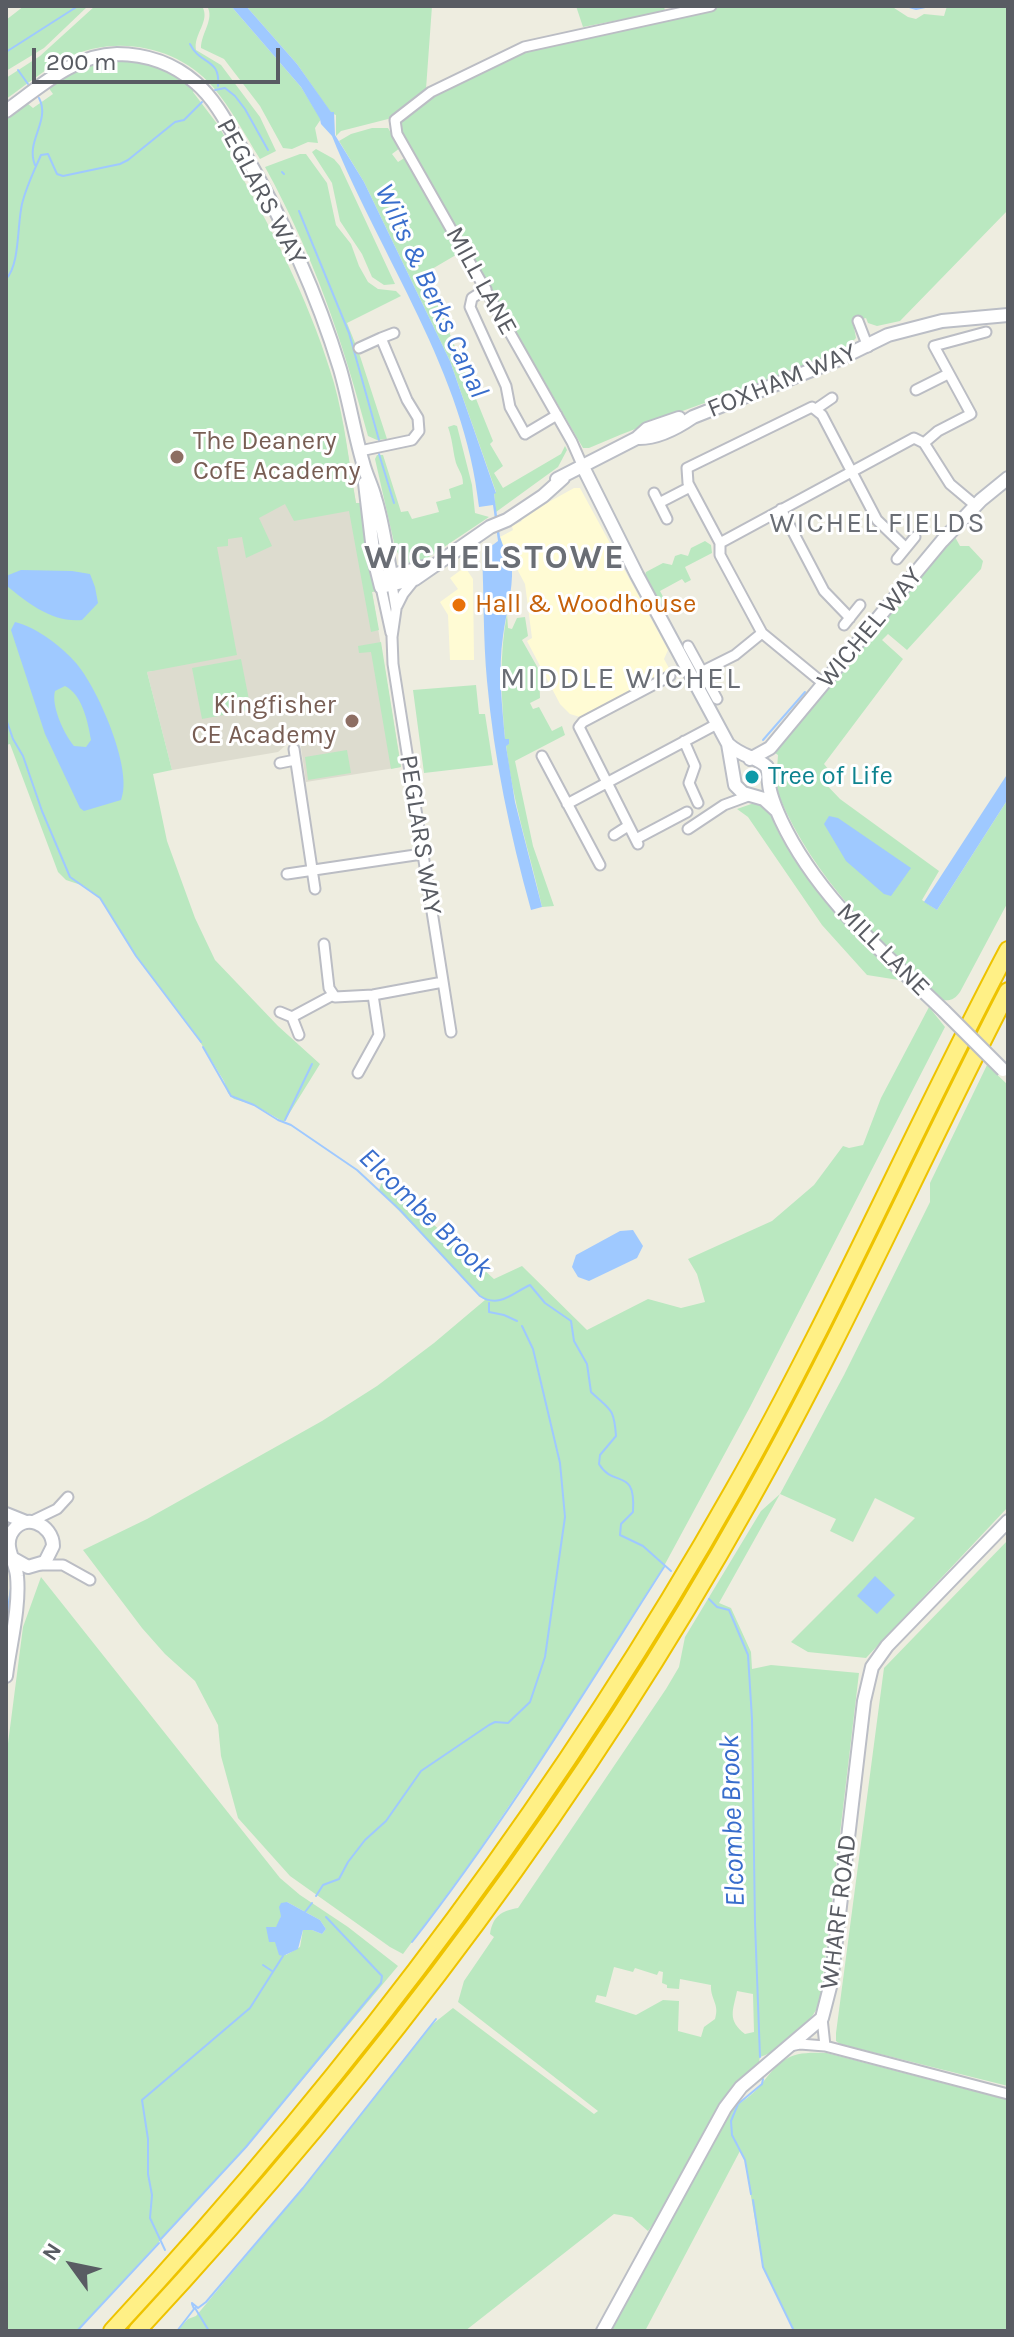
<!DOCTYPE html>
<style>
body{margin:0}
#map{position:relative;width:1014px;height:2337px;overflow:hidden;background:#eeede0;font-family:Karla,sans-serif}
canvas{display:block}
.frame{position:absolute;inset:0;border:8px solid #595c63;pointer-events:none}
.north{position:absolute;left:32px;top:2225px;width:80px;height:80px;-webkit-text-stroke:6px #fff;paint-order:stroke;rotate:303deg;font-size:22px;font-weight:700;line-height:32px;text-align:center;color:#595c63}
.north::after{content:'';display:block;margin:auto;width:28px;height:36px;background:#595c63;clip-path:polygon(50% 0,100% 100%,50% 72%,0 100%)}
.scale{position:absolute;left:32px;top:48px;width:248px;height:36px;box-sizing:border-box;border:4px solid #595c63;border-top:0;padding-left:10px;font-size:24px;line-height:28px;white-space:nowrap;color:#595c63;-webkit-text-stroke:6px #fff;paint-order:stroke}
</style>
<div id="map">
<canvas width="1014" height="2337"></canvas>
<div class="frame"></div>
<div class="north">N</div>
<div class="scale">200 m</div>
</div>
<script>
const g = document.querySelector('canvas').getContext('2d');
g.lineJoin = 'round';
function fillPath(path, color) {
  g.fillStyle = color;
  g.fill(path, 'evenodd');
}
function trace(path, color, width, dash) {
  g.strokeStyle = color;
  g.lineWidth = width;
  g.lineCap = dash ? 'butt' : 'round';
  g.setLineDash(dash || []);
  g.stroke(path);
}
function write(font, color, halo, rows, align = 'center') {
  g.font = font + ' Karla,sans-serif';
  g.lineWidth = 6;
  g.setLineDash([]);
  g.textBaseline = 'middle';
  g.strokeStyle = halo;
  g.fillStyle = color;
  for (const [text, x, y, turn = 0] of rows) {
    g.save();
    g.translate(x, y);
    g.rotate((+turn || 0) * Math.PI / 180);
    g.textAlign = isNaN(turn) ? turn : align;
    if (halo) g.strokeText(text, 0, 0);
    g.fillText(text, 0, 0);
    g.restore();
  }
}
fillPath(new Path2D(`
 M574 488H580L668 650 664 659 670 670 580 717 570 714 560 704 527 641 532 638 525 584 509 554 507 555 500 537 513 530 512 526 522 521 520 518Z
 M465 567 473 579 474 660H450L448 615 440 602 458 589 450 578Z`), '#fffbd4');
fillPath(new Path2D(`
 M273 231 321 344 343 424 356 503H363L377 591 372 592 401 767 306 782 299 734 278 752 172 770 147 672 152 671Z`), '#dddccf');
fillPath(new Path2D(`
 M24 6H88L44 48 6 71V20Z
 M95 6H202C211 21 193 34 196 50L221 65 260 117 276 151 260 159C245 135 231 108 213 87 178 46 115 34 67 58 45 69 26 85 6 99V78L40 56Z
 M207 6H231L301 87 321 119 315 128 318 143 308 142 292 149 283 148 260 106 224 59 201 48C201 33 215 19 207 6Z
 M246 6H432L426 89 392 118 341 131 336 136V115L331 113 297 64Z
 M576 6H664L665 11 583 27Z
 M727 6H891L908 17 916 19 924 14 944 16 947 6H1008V210L900 321 877 326 868 323 866 318 853 322 856 338 847 347C763 385 674 411 589 448H583L399 130 398 123 433 95 519 53 567 40Z
 M129 59 168 69 195 89 193 92 218 125 246 174 242 177C279 242 313 311 334 383 345 423 349 463 356 503H363L377 591 372 592 379 630 371 632 349 511 294 521 285 504 259 518 272 546 246 558 242 537 228 539V546L217 547 237 655 147 672 172 770 153 774 167 841 195 918 215 960 278 1026 320 1064 284 1122 254 1105 234 1099 228 1093 224 1081 194 1032 136 956 100 898 84 886 66 880 58 872 10 744 6 745V119L27 103 33 108 53 94 48 87C74 67 97 61 129 59Z
 M372 128H388L400 148 392 154 398 162 406 157 461 252 420 276 439 307 493 441 490 444 503 466 494 473 503 488 561 454 565 446 567 450 558 467 496 512 494 493 496 492 450 361 364 182 339 141 351 134Z
 M316 149 334 159 340 166 395 284 384 285 372 277 362 254 340 221 332 183 312 152Z
 M300 154H306L327 183 336 225 351 244 359 266 368 282 378 289 396 291 401 296 347 323 359 353 387 439 377 440 368 436C342 339 314 256 265 167Z
 M454 425 457 426 472 485 475 513 489 517 426 559 409 563 400 557 395 547 375 459 377 455H383L401 512 408 511 412 519 439 512 436 502 451 498 449 489 463 484C463 472 457 470 455 459 453 450 452 438 448 427Z
 M955 537 960 546H969L983 561 981 569 907 650 888 634 882 640 903 659 824 764 829 770 820 778 840 799 939 871 922 900 937 910 1008 799V902L960 992C955 999 951 1001 943 1000 878 940 814 879 779 796L776 783 778 755 775 753 795 724Z
 M705 541 711 545 712 553 685 567 691 580 685 583 682 579 660 591 668 606 662 608 645 575 646 572 663 563 672 565 675 556 681 554 688 556 691 548Z
 M507 614 508 628 512 629 517 618 525 617 528 636 522 640 539 670 540 698 530 703 533 709 539 707 552 731 562 726 565 735 515 761 533 846 554 906 542 907C530 853 512 801 506 745L509 744V740L505 739C501 697 499 656 507 614Z
 M381 642 401 767 391 769 371 652 359 653 358 646Z
 M241 659 251 710 202 719 192 668Z
 M476 685 479 714H485L493 765 424 773 413 690Z
 M347 750 351 773 308 780 305 757Z
 M754 803C770 807 775 819 781 832L905 981 867 975 822 925 748 817 737 809Z
 M929 1007 945 1027 750 1407 664 1566 559 1732 471 1862 403 1954 390 1947 290 1876 238 1818 221 1756 218 1725 195 1681 165 1654 142 1628 83 1550 147 1519 322 1421 377 1386 434 1343 485 1300 379 1190 383 1179 494 1279 522 1266 587 1330 648 1299 681 1308 705 1302 697 1274 688 1259 772 1221 814 1185 843 1146 849 1148 863 1145 881 1098Z
 M987 1065 1008 1085V1507L866 1658 808 1652 791 1642 915 1518 875 1498 853 1542 830 1531 836 1519 780 1494 719 1603 731 1608 751 1652 752 1669 771 1665 859 1673 820 2002C811 2024 783 2050 760 2057L758 2067 726 2103 731 2111C740 2102 752 2096 760 2086 782 2057 790 2051 827 2053L1008 2100V2331H794L763 2267 745 2161 740 2151 645 2331H611L669 2222 663 2210 648 2231 632 2217 614 2214 465 2331H177L188 2319 196 2316 303 2188 429 2027 453 2008 594 2114 598 2111 458 2002 464 1981 494 1937 490 1934C493 1916 501 1911 518 1908L666 1689 679 1667 685 1637 761 1511 780 1494 844 1375 930 1202V1183ZM614 1967 633 1972 635 1968 657 1975 659 1971 663 1972 662 1983 667 1985V1988L679 1989 680 1979 711 1985C710 1999 720 2004 715 2019L704 2027 701 2037 678 2031 679 2001 663 2000 636 2015 595 2002 597 1995 606 1997ZM737 1991 753 1994 754 2032 745 2034C727 2020 733 2011 737 1991Z
 M1008 1540V2086L840 2044 836 2041V2033L884 1668Z
 M41 1577 280 1878 300 1895 348 1927 398 1966 246 2147 77 2331H6V1759L23 1627ZM287 1902 320 1920 326 1929 322 1934 312 1930H303L300 1947 286 1955 275 1941 269 1942C270 1933 274 1932 278 1925 282 1917 281 1910 287 1902Z`), '#bae8c0');
fillPath(new Path2D(`
 M231 6H246L297 64 331 112H334L335 135 364 182 450 361 496 493 494 494 500 537 506 554H509L515 564 512 567C513 591 506 613 503 636 498 670 502 705 505 739H509V744L506 746 515 802 542 907 531 910C510 834 494 759 487 681 483 639 484 595 482 553L498 541 493 505 479 507C465 373 381 258 332 136L321 124 320 119 301 87Z
 M21 570 72 571 90 574 95 587 98 603 82 620C53 623 27 603 6 585V576Z
 M15 622C38 628 61 646 76 663 97 687 134 770 121 800L84 811 80 808 45 734 11 630ZM65 686C82 694 88 722 91 740L86 747 74 746C64 734 51 706 55 691Z
 M1008 773V799L937 910 924 902Z
 M829 816 838 818 911 868 891 896 884 894 846 861 824 824Z
 M633 1230 643 1246 637 1258 589 1281 578 1277 572 1267 576 1255 620 1231Z
 M875 1576 895 1595 877 1614 857 1596Z
 M287 1902 320 1920 326 1929 322 1934 312 1930H303L298 1949 283 1956 279 1955 275 1942H269L266 1927H276L281 1916 279 1907 281 1903Z`), '#9fc9ff');
trace(new Path2D(`
 M906 6 916 9 930 6
 M190 44C200 65 221 58 218 86
 M6 52 78 6
 M18 70 28 84
 M215 90 225 88 235 96 245 109 268 150
 M35 165C25 141 51 121 39 98
 M282 172 284 174
 M299 211 349 333 379 440
 M6 279C20 265 17 225 22 204 26 187 34 171 41 155L48 154 57 174 63 176 120 164 128 160 175 122 184 120 202 102
 M379 454 394 503
 M6 719 13 739 23 756 42 811 70 877 100 898 136 956 201 1042
 M763 740 805 692
 M203 1047 231 1096 254 1105 278 1120 291 1125 357 1170 400 1210 480 1296C499 1309 514 1292 530 1285L545 1303 571 1321 574 1341 587 1364 591 1392C610 1410 614 1407 616 1436L600 1455 599 1464C614 1489 636 1466 633 1512L621 1524 620 1535 643 1546 671 1571
 M285 1120 312 1064
 M489 1303V1312L504 1315 517 1321
 M709 1599 717 1607 729 1610 748 1655 752 1719 755 1923 760 2057
 M6 1622 11 1588
 M316 1896 323 1885 339 1879 348 1862 365 1840 386 1821 421 1771 489 1725 495 1722 508 1723 530 1702 545 1657 565 1517 560 1463 533 1349 522 1326
 M305 1912 312 1903
 M412 1942C505 1823 583 1694 664 1567
 M263 1965 272 1971
 M751 2194 745 2160 732 2135 731 2121 738 2104 762 2084 763 2079
 M753 2200 763 2267 794 2331
 M160 2240 246 2147 381 1983 382 1976 326 1917
 M165 2250 150 2218 152 2195 148 2174V2139L142 2100 250 2008 283 1956
 M192 2303 198 2308 206 2302 303 2188 436 2019
 M195 2308 209 2331
 M77 2331 159 2243
 M177 2331 194 2309 192 2304`), '#9fc9ff', 2);
const street = new Path2D(`
 M486 289 472 298 470 307 506 386 510 407 525 434 557 415
 M858 321 868 347
 M381 338 394 333
 M359 348 381 338 407 400 418 418 419 431 412 440 360 451
 M916 390 948 374
 M816 409 832 398
 M924 443 938 431 971 414 934 346 986 332
 M583 467 572 442 397 134 395 120 431 92 524 47 711 6
 M654 493 667 519
 M659 503 690 487
 M781 509 824 591 850 618
 M720 543 688 483 687 468 812 407 822 415 877 520 906 548
 M720 543 914 438 924 443 950 484 975 505
 M720 543V555L762 633 824 684
 M897 559 915 537
 M391 579 396 609 392 637 393 664 451 1032
 M381 587 391 633
 M397 606 403 594 415 579
 M844 625 860 605
 M688 646 717 699
 M703 671 735 655 762 633
 M684 741 695 766 689 783 698 803
 M294 749 315 889
 M542 756 600 865
 M280 763 295 760
 M567 804 717 724
 M688 829 724 805 751 795
 M614 835 628 826
 M636 839 687 812
 M638 844 579 727 583 722 670 676
 M287 874 422 854
 M324 944 329 988 335 997 373 995 443 982
 M280 1012 292 1017 299 1035
 M292 1017 333 995
 M358 1073 379 1035 373 995
 M30 1522 57 1509 68 1497
 M41 1565H63L90 1580
 M822 2018 825 2046
 M790 2046 800 2044 825 2046 1008 2094`);
const secondary = new Path2D(`
 M6 111C40 87 73 55 117 54 146 54 174 64 196 83 217 101 230 129 244 153 284 221 317 294 340 369 349 400 354 432 363 463 366 475 372 486 375 498 383 523 386 550 391 575
 M637 438C657 439 677 428 693 417L837 360 888 335 942 321 1008 315
 M583 467 637 575 728 744 735 785 743 793 764 799 776 810
 M557 479 637 438 647 429 679 418
 M365 483 374 559 381 587 415 579 490 527 507 520 543 496 563 478
 M384 577 428 566
 M728 744C743 758 756 756 767 767 769 773 768 778 769 784 770 796 776 809 781 820 817 897 884 953 944 1011
 M750 759 770 748 942 541 981 500 1008 478
 M6 1514 26 1522
 M6 1676C10 1644 20 1608 17 1576 16 1562 4 1548 11 1534 23 1511 53 1524 53 1546L45 1562 28 1567 12 1558
 M603 2331 725 2108 741 2087 822 2018 831 1983 864 1701 872 1667 887 1646 1008 1521`);
const highway = new Path2D(`
 M112 2331C351 2073 560 1797 733 1491 833 1315 913 1129 1008 950
 M137 2331C371 2079 581 1802 749 1502 843 1336 920 1161 1008 991`);
trace(street, '#bbbdc4', 13);
trace(secondary, '#bbbec6', 16);
trace(highway, '#eec300', 20);
trace(street, '#fff', 9);
trace(secondary, '#fff', 12);
trace(highway, '#fff086', 16);
const secondaryBridge = new Path2D(`
 M944 1011 1003 1070`);
trace(secondaryBridge, '#bbbec6', 16, []);
trace(secondaryBridge, '#fff', 12);
for (const [x, y, r, color] of [
 [177,457,8,"#8d6e63"],
 [459,605,8,"#e8710a"],
 [352,721,8,"#8d6e63"],
 [752,777,8,"#0f9aa8"]
]) {
  const dot = new Path2D();
  dot.arc(x, y, r, 0, 2 * Math.PI);
  g.fillStyle = color;
  g.fill(dot);
  trace(dot, '#fff', 3);
}
write('26px', '#595c63', '#fff', [
 ["PEGLARS WAY",261,192,62],
 ["MILL LANE",481,281,61],
 ["FOXHAM WAY",782,381,-22],
 ["WICHEL WAY",870,628,-50],
 ["PEGLARS WAY",420,835,81],
 ["MILL LANE",883,950,45],
 ["WHARF ROAD",839,1912,-83]
]);
write('26px', '#785e54', '#fff', [
 ["The Deanery",193,442],
 ["CofE Academy",193,472],
 ["Kingfisher",336,706,"right"],
 ["CE Academy",336,736,"right"]
], 'left');
write('26px', '#c56008', '#fff', [
 ["Hall & Woodhouse",475,605]
], 'left');
write('26px', '#0d838f', '#fff', [
 ["Tree of Life",768,777]
], 'left');
write('italic 28px', '#386dcc', '#fff', [
 ["Wilts & Berks Canal",431,291,65],
 ["Elcombe Brook",425,1213,44],
 ["Elcombe Brook",733,1821,-92]
]);
g.letterSpacing = '2px';
write('28px', '#6a6e75', '#fff', [
 ["WICHEL FIELDS",878,524]
]);
g.letterSpacing = '0px';
g.letterSpacing = '2px';
write('30px', '#6a6e75', '#fff', [
 ["MIDDLE WICHEL",621,679]
]);
g.letterSpacing = '0px';
g.letterSpacing = '2px';
write('bold 34px', '#6a6e75', '#fff', [
 ["WICHELSTOWE",495,558]
]);
g.letterSpacing = '0px';
</script>
